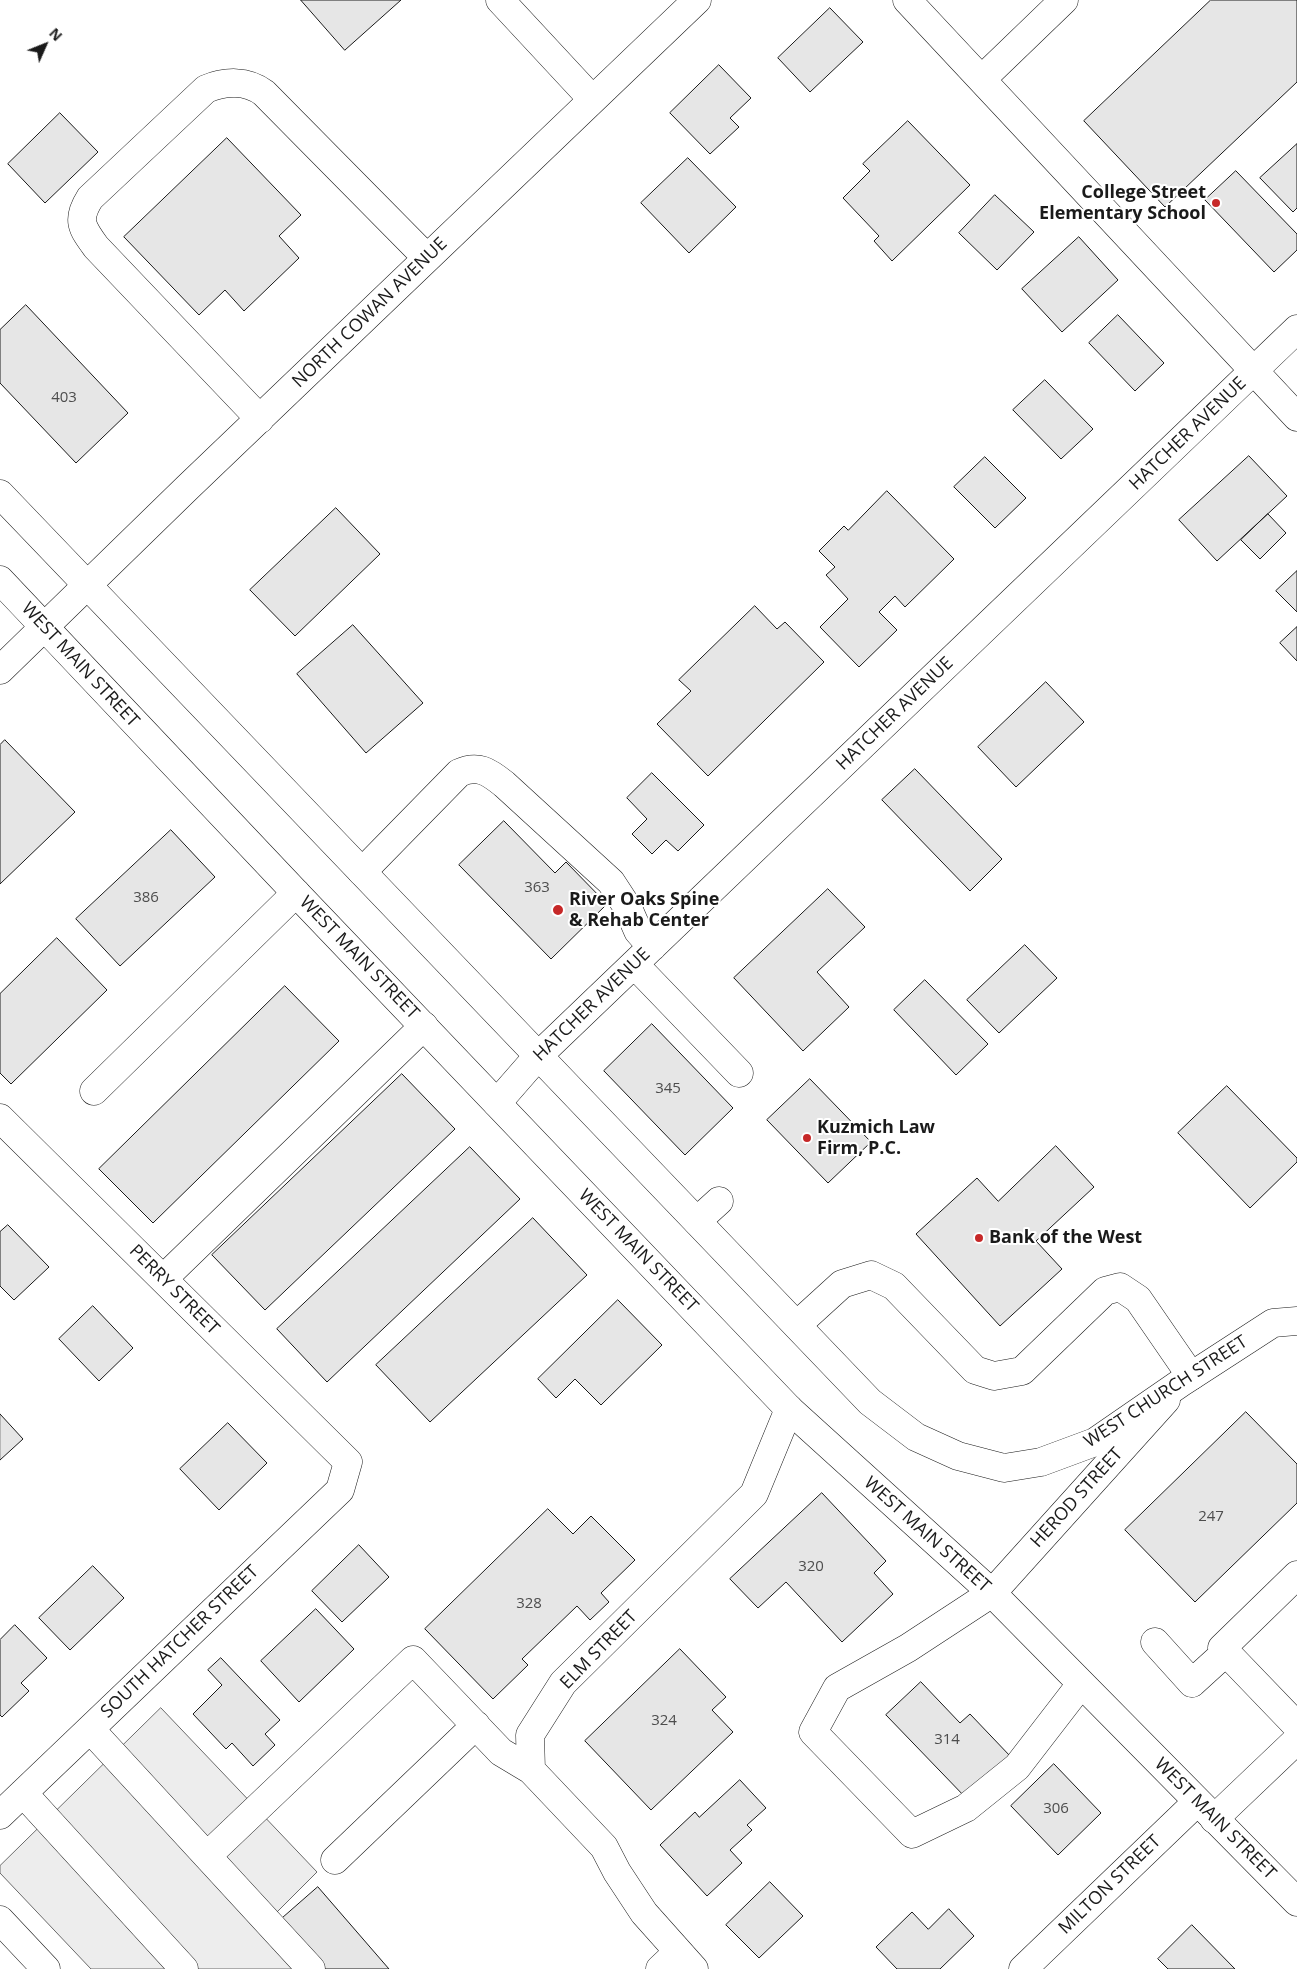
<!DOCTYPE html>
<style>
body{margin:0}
#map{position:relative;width:1297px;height:1969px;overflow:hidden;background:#fff;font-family:"Open Sans",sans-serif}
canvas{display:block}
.north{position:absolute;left:20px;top:20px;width:50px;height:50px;-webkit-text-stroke:4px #fff;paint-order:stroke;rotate:46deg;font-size:14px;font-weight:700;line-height:20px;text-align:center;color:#1a1a1a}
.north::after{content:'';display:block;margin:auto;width:18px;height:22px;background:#1a1a1a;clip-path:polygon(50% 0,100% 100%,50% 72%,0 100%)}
</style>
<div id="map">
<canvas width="1297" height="1969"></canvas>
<div class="north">N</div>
</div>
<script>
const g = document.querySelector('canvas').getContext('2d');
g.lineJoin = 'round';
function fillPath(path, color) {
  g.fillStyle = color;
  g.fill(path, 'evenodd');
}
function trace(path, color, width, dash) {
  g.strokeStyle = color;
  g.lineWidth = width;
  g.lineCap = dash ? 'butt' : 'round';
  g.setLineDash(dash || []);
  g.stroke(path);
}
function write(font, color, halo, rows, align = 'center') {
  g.font = font + ' "Open Sans",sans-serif';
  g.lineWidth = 4;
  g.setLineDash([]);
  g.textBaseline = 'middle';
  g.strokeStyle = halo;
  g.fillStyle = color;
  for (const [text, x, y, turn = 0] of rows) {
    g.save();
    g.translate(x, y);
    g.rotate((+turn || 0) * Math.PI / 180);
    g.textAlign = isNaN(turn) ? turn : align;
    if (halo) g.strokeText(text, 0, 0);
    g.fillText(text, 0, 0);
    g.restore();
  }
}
const parking = new Path2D(`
 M161 1708 317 1872 261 1928 300 1969H91L0 1873V1866Z`);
fillPath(parking, '#ededed');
trace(parking, '#6a6a6a', 1);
const building = new Path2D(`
 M301 0H401L345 50Z
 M1211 0H1297V82L1165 207 1084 121Z
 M830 8 863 42 810 92 778 58Z
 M719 65 751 98 730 118 739 127 710 154 670 113Z
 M60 113 98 152 45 203 8 164Z
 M908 121 970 185 892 261 874 241 879 236 843 198 870 171 863 164Z
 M227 138 301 215 279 236 299 258 244 311 225 290 199 315 124 237Z
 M1297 144V208L1293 212 1260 178Z
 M688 158 736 207 689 253 641 203Z
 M1236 171 1297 234V250L1274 272 1205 200Z
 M995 195 1034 232 997 270 959 233Z
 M1079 237 1118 280 1062 332 1022 289Z
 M26 305 128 413 76 463 0 383V330Z
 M1118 315 1164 363 1135 391 1089 343Z
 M1045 380 1093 429 1061 459 1013 410Z
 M1249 456 1287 496 1217 561 1179 520Z
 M985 457 1026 498 995 528 954 487Z
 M887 491 954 559 905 607 895 596 879 612 897 630 859 667 820 627 848 599 826 575 835 567 819 551 844 526 848 530Z
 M336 508 380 554 295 636 250 590Z
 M1268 514 1286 533 1260 559 1241 540Z
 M1297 571V612L1276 591Z
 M755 606 777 629 785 622 824 662 708 776 657 724 691 691 679 680Z
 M353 625 423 703 366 753 297 674Z
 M1297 627V661L1280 643Z
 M1046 682 1084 722 1016 787 978 747Z
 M5 740 75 812 0 884V745Z
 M915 769 1002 859 970 891 882 800Z
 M652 773 704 825 678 851 666 840 652 854 632 834 647 819 627 798Z
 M504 821 555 873 566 862 607 904 551 959 459 865Z
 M171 830 215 877 120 966 76 919Z
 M828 889 865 927 817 972 849 1007 803 1051 734 978Z
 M57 938 107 990 11 1084 0 1073V994Z
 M1025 945 1057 978 999 1033 967 1000Z
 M925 980 988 1044 956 1075 894 1010Z
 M285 986 339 1041 153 1223 99 1169Z
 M652 1024 733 1108 685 1155 604 1071Z
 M402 1074 455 1129 265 1310 212 1255Z
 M810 1079 871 1142 828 1183 767 1120Z
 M1227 1086 1297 1158V1162L1250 1208 1178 1133Z
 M1056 1146 1094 1187 1036 1241 1062 1269 1000 1326 916 1234 977 1178 998 1201Z
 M470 1147 520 1199 327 1382 277 1329Z
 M533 1218 587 1275 430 1422 376 1365Z
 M8 1225 49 1267 14 1300 0 1286V1232Z
 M618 1300 662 1345 601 1405 575 1379 556 1398 538 1379Z
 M93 1306 133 1348 99 1381 59 1339Z
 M1246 1412 1297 1464V1503L1195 1602 1125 1530Z
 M0 1414 23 1439 0 1460Z
 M228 1423 267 1463 219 1510 180 1469Z
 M822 1493 886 1561 874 1573 893 1594 842 1642 786 1582 758 1608 730 1579Z
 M548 1509 573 1534 591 1516 635 1560 601 1593 609 1602 590 1620 577 1606 522 1659 528 1665 493 1699 425 1629Z
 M359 1545 389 1577 342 1622 312 1591Z
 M93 1566 124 1598 70 1650 39 1618Z
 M316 1609 354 1649 299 1702 261 1661Z
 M15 1625 47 1658 21 1683 29 1691 2 1717 0 1715V1640Z
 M680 1649 726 1697 712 1710 733 1732 651 1810 585 1741Z
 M221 1658 280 1720 265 1734 275 1745 253 1766 232 1743 226 1749 193 1714 222 1685 208 1670Z
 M921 1682 960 1723 970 1714 1011 1757 967 1799 886 1715Z
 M1054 1764 1101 1813 1058 1855 1011 1806Z
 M740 1780 766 1808 747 1825 752 1830 730 1850 742 1863 707 1896 660 1845 695 1812 699 1817Z
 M770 1882 803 1916 759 1958 726 1925Z
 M318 1887 389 1969H318L278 1922Z
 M949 1909 974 1936 940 1969H897L876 1947 912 1912 928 1929Z
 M1192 1925 1235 1969H1168L1158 1959Z`);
fillPath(building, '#e6e6e6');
trace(building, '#1a1a1a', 1);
const minor = new Path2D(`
 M500 0 592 99
 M907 0 1297 417
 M982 79 1064 0
 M260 419 96 247C82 228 76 220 90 198L206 89C225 81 247 80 264 93L427 258
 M0 670 187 488 697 0
 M362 872 459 773C478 764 489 772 504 784L611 882 628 908 638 931 652 947
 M634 964 739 1073
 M94 1091 296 893
 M497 1103 538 1056 1297 329
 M0 1118 348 1462 340 1490 0 1815
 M697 1221 719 1201
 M163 1279 424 1026
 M797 1325 842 1284 871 1275 894 1286 975 1370 994 1376 1022 1371 1105 1291 1120 1287 1138 1299 1191 1376
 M1297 1575 1222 1648 1297 1726
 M1155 1642 1192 1683 1226 1652
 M1081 1684 1017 1767 966 1808 912 1834 813 1732 837 1688 908 1648 992 1593 1166 1400
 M90 1729 311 1969
 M23 1793 184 1969
 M1214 1819 1297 1740
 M207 1856 413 1660 501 1752 531 1770
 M335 1860 476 1725
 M0 1920 46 1969
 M660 1969 678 1952
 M694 1969 644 1913 617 1872 604 1847 531 1770 530 1735 563 1683 754 1494 789 1409
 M1023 1969 1197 1802`);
const major = new Path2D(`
 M0 494 870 1402 916 1437 958 1456 1004 1468 1041 1462 1095 1442 1182 1382 1273 1323 1297 1321
 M0 580 296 893 789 1409 992 1593 1297 1902`);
trace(minor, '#1a1a1a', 29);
trace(major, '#1a1a1a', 29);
trace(minor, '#fff', 28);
trace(major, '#fff', 28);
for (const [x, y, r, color] of [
 [1216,203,5,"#c62828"],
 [558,910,6,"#c62828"],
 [807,1138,5,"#c62828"],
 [979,1238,5,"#c62828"]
]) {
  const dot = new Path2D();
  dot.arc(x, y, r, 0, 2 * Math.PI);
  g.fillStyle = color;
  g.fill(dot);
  trace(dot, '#fff', 2);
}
write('15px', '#4d4d4d', null, [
 ["403",64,398],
 ["363",537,888],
 ["386",146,898],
 ["345",668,1089],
 ["247",1211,1517],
 ["320",811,1567],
 ["328",529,1604],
 ["324",664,1721],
 ["314",947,1740],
 ["306",1056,1809]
]);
write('bold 18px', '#1a1a1a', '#fff', [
 ["College Street",1206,193,"right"],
 ["Elementary School",1206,214,"right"],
 ["River Oaks Spine",569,900],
 ["& Rehab Center",569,921],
 ["Kuzmich Law",817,1128],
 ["Firm, P.C.",817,1149],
 ["Bank of the West",989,1238]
], 'left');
write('18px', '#1a1a1a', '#fff', [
 ["NORTH COWAN AVENUE",370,313,-44],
 ["HATCHER AVENUE",1188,434,-44],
 ["WEST MAIN STREET",80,665,47],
 ["HATCHER AVENUE",895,714,-44],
 ["WEST MAIN STREET",359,958,46],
 ["HATCHER AVENUE",592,1005,-44],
 ["WEST MAIN STREET",638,1251,46],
 ["PERRY STREET",174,1290,45],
 ["WEST CHURCH STREET",1166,1392,-33],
 ["HEROD STREET",1077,1498,-48],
 ["WEST MAIN STREET",927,1535,42],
 ["SOUTH HATCHER STREET",180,1642,-44],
 ["ELM STREET",599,1650,-46],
 ["WEST MAIN STREET",1215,1819,45],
 ["MILTON STREET",1110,1885,-44]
]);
</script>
